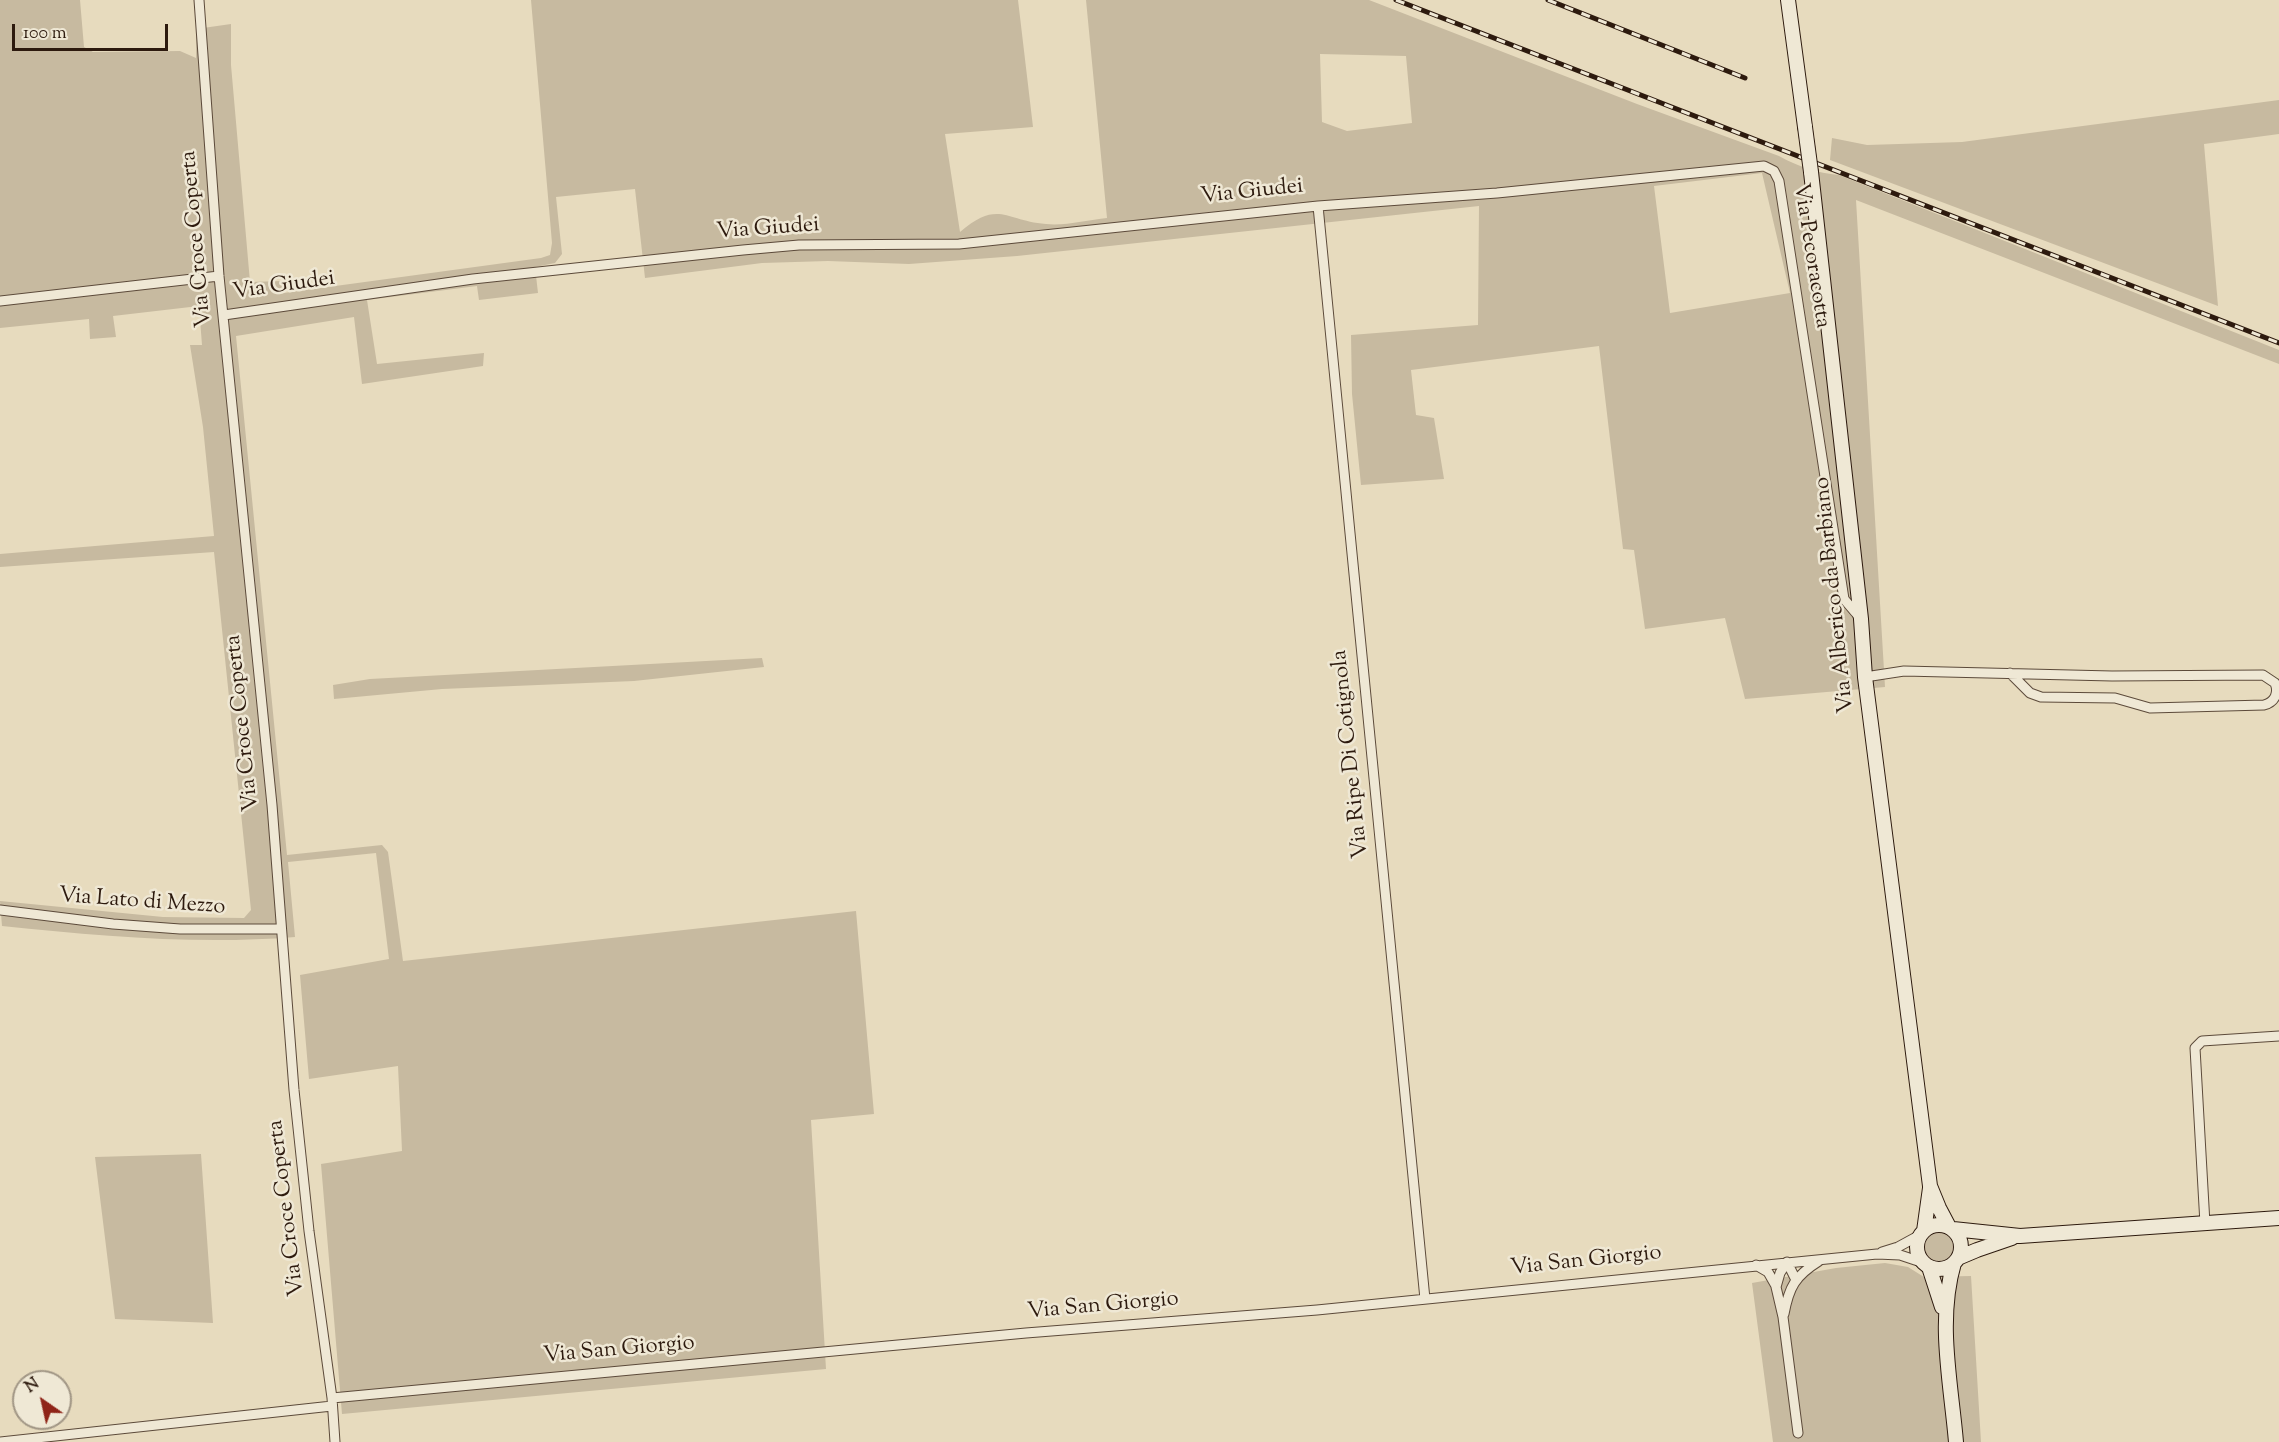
<!DOCTYPE html>
<style>
body{margin:0}
#map{position:relative;width:2279px;height:1442px;overflow:hidden;background:#e7dbbe;font-family:"Sorts Mill Goudy",serif}
canvas{display:block}
.north{position:absolute;left:12px;top:1370px;width:60px;height:60px;box-sizing:border-box;background:#efe8d5;border:2px solid #a19685;border-radius:50%;rotate:326deg;font-size:16px;font-weight:700;line-height:24px;text-align:center;color:#2d1a0e}
.north::after{content:'';display:block;margin:auto;width:21px;height:27px;background:#8f2418;clip-path:polygon(50% 0,100% 100%,50% 72%,0 100%)}
.scale{position:absolute;left:12px;top:24px;width:156px;height:27px;box-sizing:border-box;border:3px solid #2d1a0e;border-top:0;padding-left:8px;font-size:18px;line-height:21px;white-space:nowrap;color:#2d1a0e;-webkit-text-stroke:4px #efe8d5;paint-order:stroke}
</style>
<div id="map">
<canvas width="2279" height="1442"></canvas>
<div class="north">N</div>
<div class="scale">100 m</div>
</div>
<script>
const g = document.querySelector('canvas').getContext('2d');
g.lineJoin = 'round';
function fillPath(path, color) {
  g.fillStyle = color;
  g.fill(path, 'evenodd');
}
function trace(path, color, width, dash) {
  g.strokeStyle = color;
  g.lineWidth = width;
  g.lineCap = dash ? 'butt' : 'round';
  g.setLineDash(dash || []);
  g.stroke(path);
}
function write(font, color, halo, rows, align = 'center') {
  g.font = font + ' "Sorts Mill Goudy",serif';
  g.lineWidth = 5;
  g.setLineDash([]);
  g.textBaseline = 'middle';
  g.strokeStyle = halo;
  g.fillStyle = color;
  for (const [text, x, y, turn = 0] of rows) {
    g.save();
    g.translate(x, y);
    g.rotate((+turn || 0) * Math.PI / 180);
    g.textAlign = isNaN(turn) ? turn : align;
    if (halo) g.strokeText(text, 0, 0);
    g.fillText(text, 0, 0);
    g.restore();
  }
}
fillPath(new Path2D(`
 M0 0H80L84 47 93 52 180 51 196 58V29L231 24V65L250 282 283 281 284 293 541 258 550 255 552 243 531 0H1018L1033 127 945 134 960 232C999 199 1005 221 1046 224 1065 226 1088 220 1107 218L1086 0H1369L1637 104 1779 156C1799 167 1817 173 1839 175L2279 350V364L1856 200 1885 687 1745 699 1725 618 1645 629 1634 550 1623 549 1599 346 1411 370 1416 415 1434 418 1444 479 1361 485 1352 394 1351 335 1478 325 1479 206 1017 256 909 264 828 261 762 263 645 278 635 189 556 197 562 254 555 263 535 267 538 293 479 300 477 286 367 300 377 364 484 353 483 366 362 384 354 317 236 336 287 855 382 845 388 852 403 961 856 911 874 1114 811 1120 826 1369 342 1414 321 1164 402 1151 398 1066 309 1079 300 975 389 959 376 853 288 862 295 937C197 945 100 936 2 926L0 901 163 917 244 918 251 910 214 552 0 567V554L214 536 203 427 190 345H202L199 306 113 316 116 337 90 339 89 319 0 328ZM1320 54 1406 56 1412 123 1347 131 1322 122ZM1762 173 1790 293 1670 313 1654 186Z
 M2279 100V134L2204 144 2218 306 1830 160 1832 138 1867 145 1962 142Z
 M762 658 764 667 634 681 442 689 334 699 333 685 370 679Z
 M201 1154 213 1323 115 1319 95 1157Z
 M1925 1247a14 14 0 1 1 28 0a14 14 0 1 1-28 0Z
 M1885 1263 1908 1267 1924 1277 1971 1276 1981 1442H1773L1752 1283 1836 1268Z`), '#c7baa0');
const street = new Path2D(`
 M199 0 219 276 272 805 294 1090 309 1231 332 1398 335 1442
 M1318 206 1425 1299
 M0 301 219 276
 M224 315 473 279 743 250 799 245 959 244 1318 206 1497 193 1764 166 1774 171 1779 181 1844 599 1861 619
 M1865 677 1904 671 2112 676 2263 675 2275 683C2279 693 2275 702 2264 705L2150 708 2115 698 2041 697 2030 693 2010 673
 M0 910 113 924 180 929H281
 M2205 1224 2195 1048 2202 1041 2279 1036
 M1882 1252 1898 1247 1920 1235
 M1756 1265 1768 1272 1776 1286
 M1796 1280 1787 1262 1780 1273 1776 1287 1783 1317 1798 1433
 M1784 1314C1789 1287 1795 1276 1819 1261
 M332 1398 1026 1333 1317 1310 1877 1254 1900 1255 1924 1263
 M0 1442 332 1406`);
const secondary = new Path2D(`
 M1788 0 1805 127
 M1811 172 1861 619 1865 677 1930 1186 1939 1208 1949 1227
 M1917 1247a22 22 0 1 1 44 0a22 22 0 1 1-44 0Z
 M1953 1229 2020 1236 2279 1218
 M1924 1231 1930 1188
 M1958 1258 1977 1250 2012 1238
 M1954 1263C1937 1321 1951 1383 1956 1442
 M1929 1267 1942 1307`);
trace(street, '#5c4a3a', 11);
trace(secondary, '#2d1a0e', 16);
trace(street, '#efe8d5', 9);
trace(secondary, '#efe8d5', 14);
const rail = new Path2D(`
 M1396 0 2279 343
 M1548 0 1745 78`);
trace(rail, '#2d1a0e', 5);
trace(rail, '#efe8d5', 3, [9]);
const secondaryBridge = new Path2D(`
 M1805 127 1811 172`);
trace(secondaryBridge, '#2d1a0e', 16, []);
trace(secondaryBridge, '#efe8d5', 14);
write('22px', '#2d1a0e', '#efe8d5', [
 ["Via Giudei",1252,193,-6],
 ["Via Giudei",768,230,-4],
 ["Via Croce Coperta",198,239,-95],
 ["Via Pecoracotta",1810,256,81],
 ["Via Giudei",284,287,-8],
 ["Via Alberico da Barbiano",1836,595,-96],
 ["Via Croce Coperta",244,723,-96],
 ["Via Ripe Di Cotignola",1352,754,-96],
 ["Via Lato di Mezzo",142,903,4],
 ["Via Croce Coperta",288,1208,-97],
 ["Via San Giorgio",1586,1262,-6],
 ["Via San Giorgio",1103,1307,-5],
 ["Via San Giorgio",619,1351,-5]
]);
</script>
